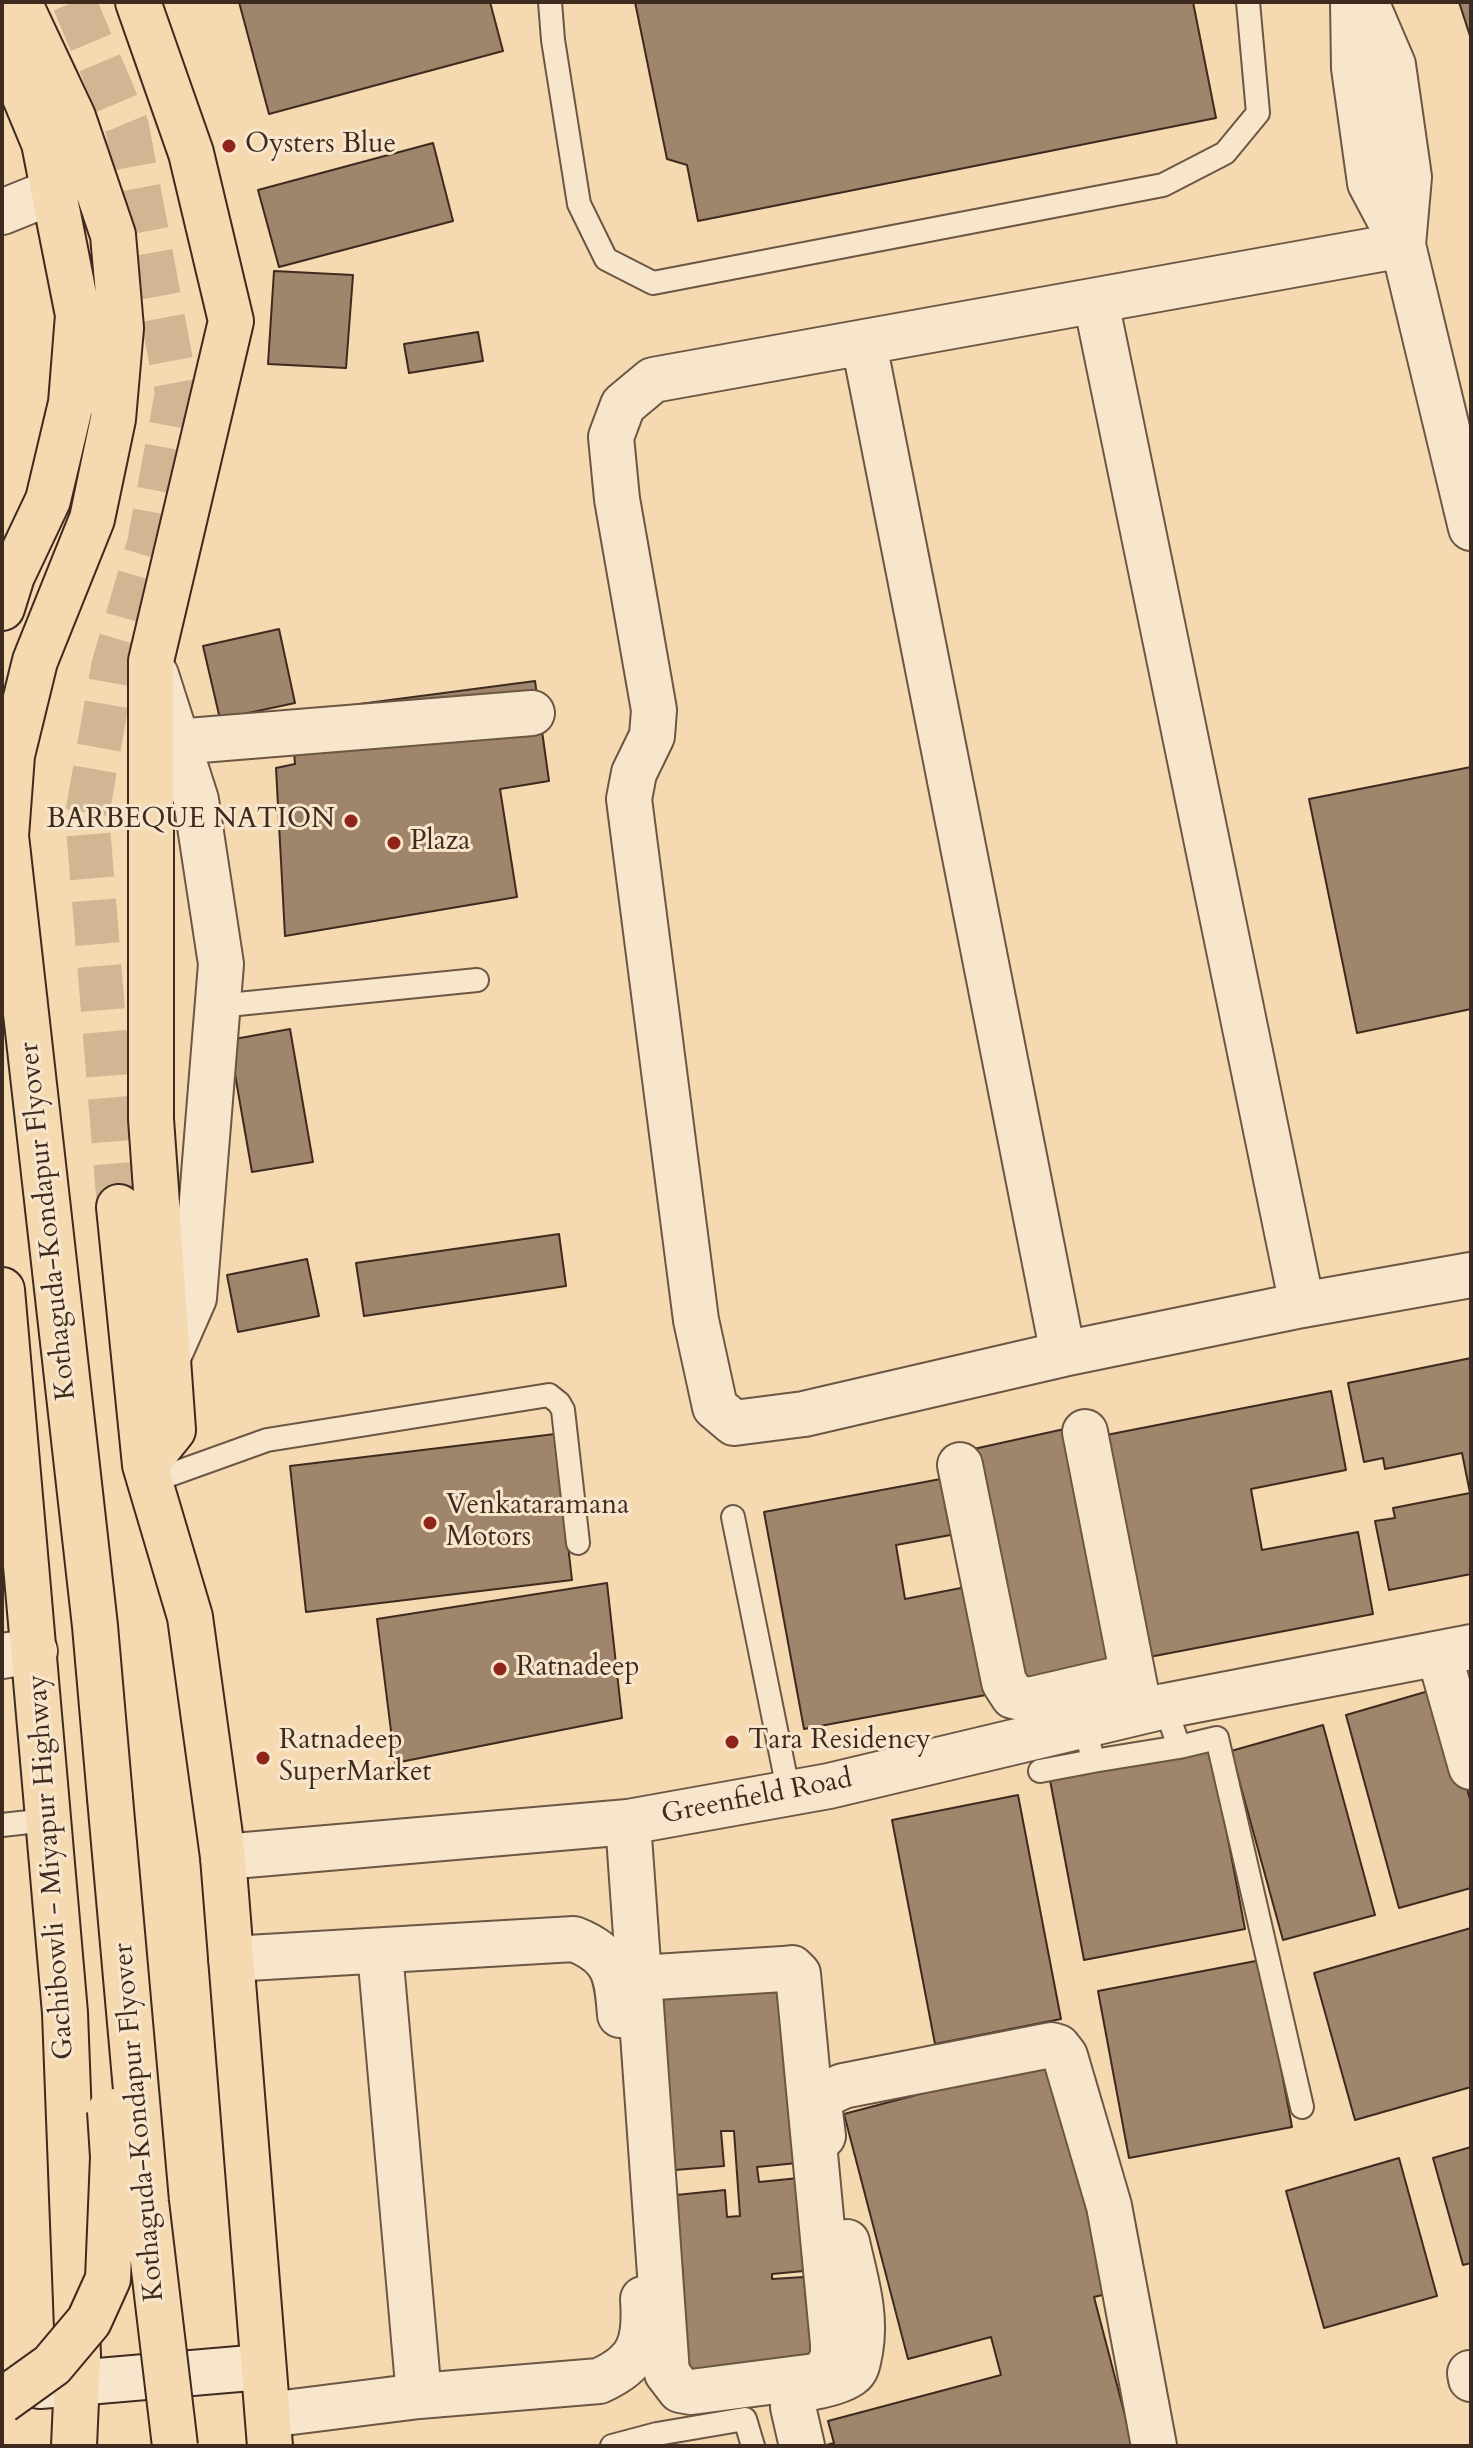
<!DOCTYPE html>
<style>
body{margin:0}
#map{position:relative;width:1473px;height:2448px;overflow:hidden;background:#f5d9b1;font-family:Cardo,serif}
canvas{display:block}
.frame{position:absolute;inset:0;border:4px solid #3f2a1f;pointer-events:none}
</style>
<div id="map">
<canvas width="1473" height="2448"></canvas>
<div class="frame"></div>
</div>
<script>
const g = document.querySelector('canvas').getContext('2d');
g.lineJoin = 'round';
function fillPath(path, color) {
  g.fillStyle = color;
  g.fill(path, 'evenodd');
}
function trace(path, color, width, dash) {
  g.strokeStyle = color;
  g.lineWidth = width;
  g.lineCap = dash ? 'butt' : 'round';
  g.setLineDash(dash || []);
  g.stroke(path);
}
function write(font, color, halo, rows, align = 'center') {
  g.font = font + ' Cardo,serif';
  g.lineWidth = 6;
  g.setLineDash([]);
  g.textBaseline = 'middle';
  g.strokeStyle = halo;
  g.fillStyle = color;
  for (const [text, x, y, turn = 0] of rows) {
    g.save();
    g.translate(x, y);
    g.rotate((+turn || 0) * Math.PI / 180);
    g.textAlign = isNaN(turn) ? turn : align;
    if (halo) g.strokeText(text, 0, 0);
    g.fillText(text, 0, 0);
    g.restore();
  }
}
const building = new Path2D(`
 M239 2H490L503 51 269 114Z
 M635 2H1193L1216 118 698 221 687 165 667 159Z
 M1459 2H1471V39Z
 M433 143 453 221 279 267 258 190Z
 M274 271 353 275 346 368 268 364Z
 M478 332 483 361 409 373 404 344Z
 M279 629 295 703 220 719 203 646Z
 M535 681 549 781 500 789 517 897 285 936 276 768 295 764 291 713Z
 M1471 767V1009L1357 1033 1309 799Z
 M290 1029 313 1162 252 1172 229 1040Z
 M559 1234 566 1286 364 1316 356 1263Z
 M307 1259 319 1316 238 1332 227 1275Z
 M1471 1358V1574L1389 1590 1375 1521 1395 1518 1393 1508 1470 1493 1462 1453 1385 1469 1383 1458 1364 1462 1348 1383Z
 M1331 1391 1346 1470 1251 1489 1262 1550 1358 1532 1373 1614 1139 1659 1096 1437Z
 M1069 1428 1118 1663 1019 1685 969 1450Z
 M555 1434 572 1580 306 1612 290 1466Z
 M946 1478 956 1534 896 1545 905 1599 966 1587 986 1695 804 1729 764 1512Z
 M607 1583 622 1718 395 1763 377 1619Z
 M1439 1688 1471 1803V1888L1399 1908 1346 1715Z
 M1323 1725 1375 1915 1283 1940 1231 1751Z
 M1211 1749 1245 1929 1084 1960 1050 1780Z
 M1018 1795 1061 2019 935 2044 892 1820Z
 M1471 1928V2087L1355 2120 1314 1973Z
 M1261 1960 1292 2127 1129 2158 1098 1991Z
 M788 1977 797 2163 757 2167 759 2182 799 2178 804 2271 772 2274V2279L804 2277 806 2301H813L818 2367 690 2378 689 2360 677 2361 674 2315 685 2314 682 2264 670 2265 666 2216 678 2215 676 2195 725 2190 727 2217 740 2216 734 2131H721L724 2166 675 2170 661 1987Z
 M1049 2060 1111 2293 1094 2297 1133 2446H823L834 2443 828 2421 1001 2375 991 2337 908 2359 844 2114Z
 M1471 2147V2263L1463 2265 1433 2158Z
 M1399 2158 1437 2296 1324 2328 1286 2191Z`);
fillPath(building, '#9e856b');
trace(building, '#3f2a1f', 2);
trace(new Path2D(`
 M74 2 127 127 177 393 149 544 113 667 87 815 119 1207`), '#d1b694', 44, [44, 22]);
const lane = new Path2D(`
 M550 2 553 40 579 204 606 259 653 283 1163 185 1225 153 1258 113 1248 2
 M218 1006 477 980
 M150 1482 267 1440 549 1395 559 1403 563 1410 578 1543
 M733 1517 789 1794
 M1165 1706 1179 1747 1217 1738 1302 2107
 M1093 1761 1179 1747
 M1040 1771 1093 1761 1085 1725
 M2 1825 47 1820
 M612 2446 657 2434 745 2419 753 2446`);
const street = new Path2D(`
 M1353 2 1354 68 1370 183 1403 245 1471 528
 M1366 2 1393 65 1409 177 1403 245
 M2 212 54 191
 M1403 245 653 380 623 405 611 437 617 499 654 710 652 736 634 773 629 799 696 1320 715 1407 734 1423 804 1414 1063 1354 1302 1305 1471 1275
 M1096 302 1302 1305
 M864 344 1063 1354
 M156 675 196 800 221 964 194 1298 168 1357
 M176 742 532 713
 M1085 1432 1138 1702
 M960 1465 1004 1682 1013 1696 1029 1700 1132 1676
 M1439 1654 1471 1767
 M2 1656 35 1651
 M628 1822 667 2373 680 2390 691 2392 823 2375 833 2357V2344L798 1974 792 1968 783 1969 639 1978
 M223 1857 628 1822 829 1786 1165 1706 1471 1647
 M380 1952 419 2396
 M231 1959 574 1939C615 1955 617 1975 620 2015
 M823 2136 819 2104 826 2094 843 2086 1051 2045 1058 2047 1065 2056 1109 2206 1154 2446
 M1470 2373 1471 2379
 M268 2415 419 2396 599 2381C640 2363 646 2342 643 2299
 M802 2446 793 2407 798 2391C814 2386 837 2384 851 2374 858 2369 858 2360 860 2352 867 2314 855 2279 847 2242`);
const secondary = new Path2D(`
 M40 2386 262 2367`);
const primary = new Path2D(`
 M19 2 73 117 113 235 121 328 113 419 92 519 35 661 12 755 6 836 95 1626 110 1798
 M138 2 191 153 231 321 151 661V1119L173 1430 145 1465
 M2 42 44 143 78 315 71 403 48 500 12 576 2 608
 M119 1207 145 1465 190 1617 223 1857 270 2446
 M2 1290 65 2013 78 2355 74 2446`);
trace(lane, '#6c5644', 26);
trace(street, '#6c5644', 48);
trace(secondary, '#3f2a1f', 48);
trace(primary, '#3f2a1f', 48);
trace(lane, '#f8e6cc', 22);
trace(street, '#f8e6cc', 44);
trace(secondary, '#f8e6cc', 44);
trace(primary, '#f5d9b1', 44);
const primaryBridge = new Path2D(`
 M110 1798 146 2202 175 2446
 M2 2401 52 2365 89 2321 108 2279 113 2157 110 2111`);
trace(primaryBridge, '#3f2a1f', 48, []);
trace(primaryBridge, '#f5d9b1', 44);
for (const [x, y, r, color] of [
 [229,146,8,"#8f2418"],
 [351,821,8,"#8f2418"],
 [394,843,8,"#8f2418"],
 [430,1523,8,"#8f2418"],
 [500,1669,8,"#8f2418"],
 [732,1742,8,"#8f2418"],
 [263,1758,8,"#8f2418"]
]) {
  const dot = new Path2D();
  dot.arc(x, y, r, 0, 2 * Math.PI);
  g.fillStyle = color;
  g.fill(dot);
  trace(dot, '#f8e6cc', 3);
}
write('28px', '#3f2a1f', '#f8e6cc', [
 ["Oysters Blue",245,146],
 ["BARBEQUE NATION",335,821,"right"],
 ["Plaza",410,843],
 ["Venkataramana",446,1507],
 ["Motors",446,1539],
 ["Ratnadeep",516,1669],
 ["Ratnadeep",279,1742],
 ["SuperMarket",279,1774],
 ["Tara Residency",748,1742]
], 'left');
write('28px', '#3f2a1f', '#f8e6cc', [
 ["Kothaguda-Kondapur Flyover",49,1221,-96],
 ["Greenfield Road",757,1798,-11],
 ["Gachibowli - Miyapur Highway",52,1867,-94],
 ["Kothaguda-Kondapur Flyover",140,2122,-95]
]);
</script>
